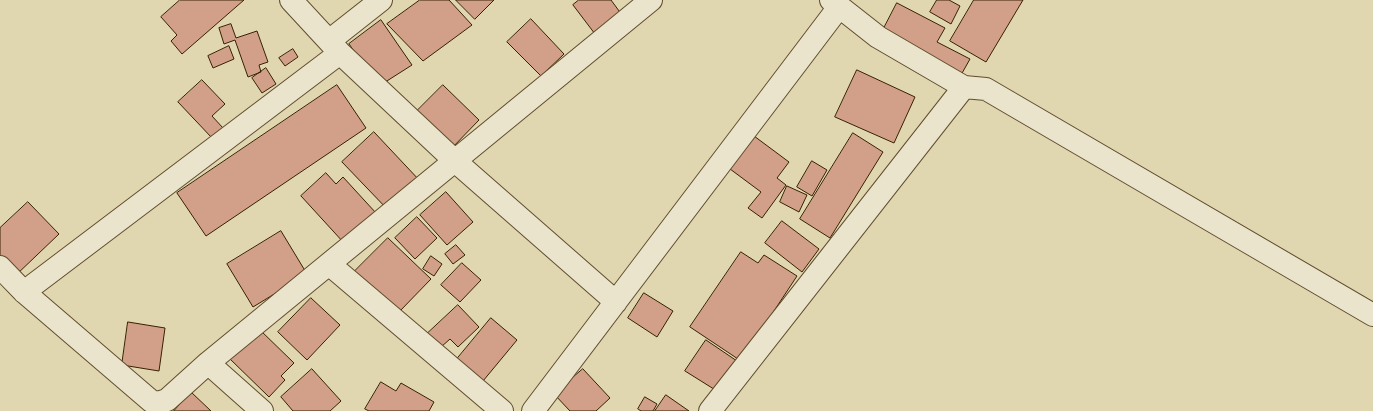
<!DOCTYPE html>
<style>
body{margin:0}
canvas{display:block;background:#e0d6b0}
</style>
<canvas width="1373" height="411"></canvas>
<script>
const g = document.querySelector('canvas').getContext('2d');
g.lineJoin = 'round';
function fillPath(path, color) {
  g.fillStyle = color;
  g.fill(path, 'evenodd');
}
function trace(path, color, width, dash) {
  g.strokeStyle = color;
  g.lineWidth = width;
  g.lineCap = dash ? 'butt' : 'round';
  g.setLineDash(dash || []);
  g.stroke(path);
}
const building = new Path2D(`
 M180 0H244L182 54 171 41 177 35 161 17Z
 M420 0H449L472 25 423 61 387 24Z
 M456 0H494L475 19Z
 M579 0H611L622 15 595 34 573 5Z
 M937 0H949L960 6 951 24 930 12Z
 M974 0H1023L986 62 950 41Z
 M897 3 945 28 937 42 970 59 961 75 882 32Z
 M531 19 564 54 541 76 507 42Z
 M381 20 412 65 379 86 349 44Z
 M231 24 236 38 257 31 268 62 259 65 261 72 248 77 235 40 224 44 219 28Z
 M229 46 234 59 213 68 208 56Z
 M293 49 298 57 285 66 279 58Z
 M266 68 276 84 262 93 252 78Z
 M857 70 915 97 894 143 835 117Z
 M202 80 225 104 212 116 223 128 212 138 178 102Z
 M337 85 366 128 206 236 177 193Z
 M443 85 479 120 450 150 413 115Z
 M374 132 421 182 389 211 342 162Z
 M750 133 789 162 777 178 786 185 762 218 748 208 761 192 726 166Z
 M853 133 883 152 830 238 800 219Z
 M812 161 827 170 812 196 797 187Z
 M326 173 336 184 343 177 376 213 344 243 301 196Z
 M787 186 807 195 799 212 780 202Z
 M446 192 473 222 447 245 420 215Z
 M28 202 59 234 15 276 0 261V228Z
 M417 217 437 238 415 259 395 238Z
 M782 221 819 249 802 272 765 243Z
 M281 231 307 274 253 307 227 264Z
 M388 238 431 279 399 312 350 276Z
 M456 245 465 255 453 264 445 254Z
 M741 252 758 263 764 255 797 276 741 361 690 327Z
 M431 256 442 264 434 276 423 269Z
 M462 263 481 280 460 302 441 285Z
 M644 293 673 311 657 337 628 318Z
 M311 298 340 325 307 360 278 332Z
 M458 305 479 327 458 347 450 339 441 347 428 333Z
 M491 318 517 340 483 381 457 359Z
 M128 322 165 328 159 371 122 365Z
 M258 328 294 363 281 376 285 380 269 397 229 358Z
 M706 340 737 361 717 391 685 371Z
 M312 369 341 401 330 411H293L281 397Z
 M583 369 610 398 596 411H570L554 394Z
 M381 382 396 391 401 383 434 402 429 411H369L365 409Z
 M191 392 211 411H174Z
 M666 395 689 411H655Z
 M645 397 657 404 653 411H641L638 409Z`);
fillPath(building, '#d2a088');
trace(building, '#372101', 1);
const minor = new Path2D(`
 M291 0 340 53 455 161 616 302
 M831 0 878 37 964 87 986 89 1373 315
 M329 41 381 0
 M329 264 502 411
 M0 267 24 292 151 401 158 403 167 400 208 363 651 0
 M24 292 340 53
 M208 363 262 411
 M533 411 839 7
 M710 411 964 87`);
trace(minor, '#614e2d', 24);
trace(minor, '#ebe4cc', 22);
</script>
